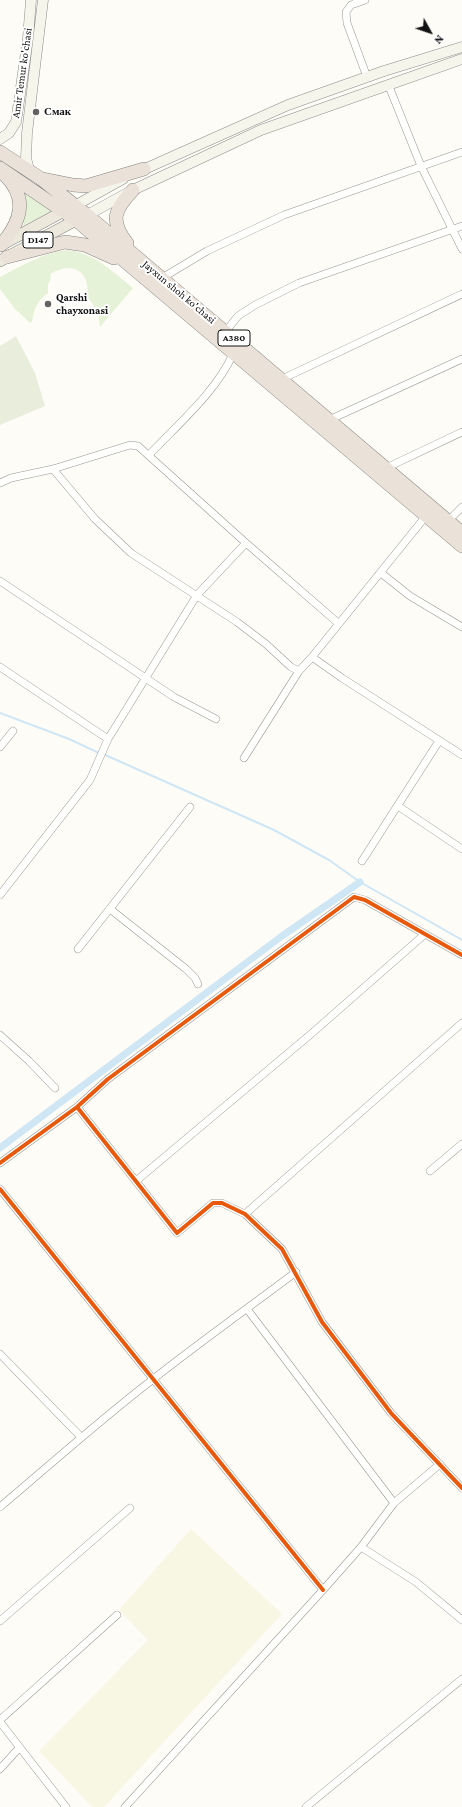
<!DOCTYPE html>
<meta charset="utf-8">
<style>
body{margin:0}
#map{position:relative;width:462px;height:1807px;overflow:hidden;background:#fdfcf7;font-family:"Crimson Pro",serif}
canvas{display:block}
.north{position:absolute;left:410px;top:12px;width:40px;height:40px;-webkit-text-stroke:3px #fff;paint-order:stroke;rotate:130deg;font-size:11px;font-weight:700;line-height:16px;text-align:center;color:#111}
.north::after{content:'';display:block;margin:auto;width:14px;height:18px;background:#111;clip-path:polygon(50% 0,100% 100%,50% 72%,0 100%)}
</style>
<div id="map">
<canvas width="462" height="1807"></canvas>
<div class="north">N</div>
</div>
<script>
const g = document.querySelector('canvas').getContext('2d');
g.lineJoin = 'round';
function fillPath(path, color) {
  g.fillStyle = color;
  g.fill(path, 'evenodd');
}
function trace(path, color, width, dash) {
  g.strokeStyle = color;
  g.lineWidth = width;
  g.lineCap = dash ? 'butt' : 'round';
  g.setLineDash(dash || []);
  g.stroke(path);
}
function write(font, color, halo, rows, align = 'center') {
  g.font = font + ' "Crimson Pro",serif';
  g.lineWidth = 4;
  g.setLineDash([]);
  g.textBaseline = 'middle';
  g.strokeStyle = halo;
  g.fillStyle = color;
  for (const [text, x, y, turn = 0] of rows) {
    g.save();
    g.translate(x, y);
    g.rotate((+turn || 0) * Math.PI / 180);
    g.textAlign = isNaN(turn) ? turn : align;
    if (halo) g.strokeText(text, 0, 0);
    g.fillText(text, 0, 0);
    g.restore();
  }
}
fillPath(new Path2D(`
 M191 1529 282 1614 104 1807H92L39 1751 148 1640 119 1610Z`), '#f8f7e4');
fillPath(new Path2D(`
 M21 186 54 210 23 226 26 210Z
 M67 250C93 252 113 272 133 288L100 327C99 315 96 306 87 297 91 271 72 261 50 274L51 277 48 285V293C37 301 34 309 32 322L30 323 15 309 0 289V277C22 266 42 253 67 250Z`), '#e6f2d8');
fillPath(new Path2D(`
 M16 336 35 373 45 406 0 425V346Z`), '#e8eddc');
trace(new Path2D(`
 M0 713 69 739 99 753
 M103 754 274 830 329 860 360 882 462 940`), '#cfe6f5', 2);
trace(new Path2D(`
 M0 1148 282 936 360 882`), '#cfe6f5', 7);
const street = new Path2D(`
 M356 0 357 3 365 0
 M357 3 351 5 346 12 347 23 367 77
 M388 84 421 166 462 249
 M162 278 207 251 284 215 462 152
 M226 331 238 316 255 305 299 283 462 226
 M282 379 462 294
 M329 420 462 359
 M149 455C178 424 216 392 233 354
 M386 468 462 432
 M53 469 95 519 131 553 237 622 266 644 291 667 299 671
 M0 483 11 478 53 469 130 445 138 446 246 543 338 623
 M448 521 462 507
 M381 573 410 596 462 627
 M0 581 174 697 216 719
 M312 657 342 678 462 755
 M0 667 108 739
 M0 747 13 731
 M244 758 299 671 312 657 426 516
 M398 806 462 849
 M362 861 439 741
 M0 895 90 780 108 739 197 595 246 543
 M110 909 186 969 195 978 198 984
 M78 949 190 807
 M0 1035 29 1061 55 1088
 M77 1107 177 1233 213 1203H222L245 1214 282 1249 322 1322 391 1413 462 1488
 M0 1163 77 1107 108 1079 354 897 365 900 462 955
 M430 1171 462 1144
 M136 1181 311 1034 425 934
 M0 1189 323 1590
 M245 1214 462 1023
 M247 1309 394 1503
 M0 1354 81 1437
 M0 1507C51 1464 100 1420 152 1380 199 1343 248 1308 296 1272
 M361 1547 416 1582 462 1620
 M0 1621 130 1508
 M0 1720 117 1615
 M0 1722 66 1807
 M0 1769 19 1748
 M125 1807 323 1590 361 1547 394 1503 440 1464
 M306 1807 462 1679`);
const secondary = new Path2D(`
 M0 139 9 133 16 122 28 38 31 0
 M29 170 26 158 27 133 43 0
 M138 172 288 105 384 71 462 47
 M69 209 123 179
 M82 218 133 190 261 130 462 59`);
const primary = new Path2D(`
 M3 244 64 211
 M0 261 76 220`);
const highway = new Path2D(`
 M0 152 40 178 87 215 462 533
 M0 168 76 220 462 546
 M43 179 73 185 86 186 144 169
 M127 243C109 220 115 209 133 190
 M1 245C21 222 29 198 4 174
 M7 257 65 242 85 245 114 258`);
trace(street, '#979795', 8);
trace(secondary, '#8e8d8b', 11);
trace(primary, '#858482', 12);
trace(highway, '#858482', 14);
trace(street, '#fffffe', 7);
trace(secondary, '#f6f5ec', 10);
trace(primary, '#ece9dc', 11);
trace(highway, '#eae2d8', 13);
trace(new Path2D(`
 M77 1107 177 1233 213 1203H222L245 1214 282 1249 322 1322 391 1413 462 1488
 M0 1163 77 1107 108 1079 354 897 365 900 462 955
 M0 1189 323 1590`), '#e8590c', 4);
for (const [x, y, r, color] of [
 [36,112,4,"#646362"],
 [48,304,4,"#646362"]
]) {
  const dot = new Path2D();
  dot.arc(x, y, r, 0, 2 * Math.PI);
  g.fillStyle = color;
  g.fill(dot);
  trace(dot, '#fff', 1.5);
}
for (const [x, y, w] of [
 [38,240,30],
 [234,338,32]
]) {
  const box = new Path2D();
  box.roundRect(x - w / 2, y - 8, w, 16, 3);
  g.fillStyle = '#fff';
  g.fill(box);
  trace(box, '#111', 1);
}
write('bold 10px', '#111', null, [
 ["D147",38,240],
 ["A380",234,338]
]);
write('11px', '#111', '#fff', [
 ["Amir Temur ko'chasi",22,73,-82],
 ["Jayxun shoh ko'chasi",179,292,40]
]);
write('bold 11px', '#111', '#fff', [
 ["Смак",44,112],
 ["Qarshi",56,298],
 ["chayxonasi",56,311]
], 'left');
</script>
